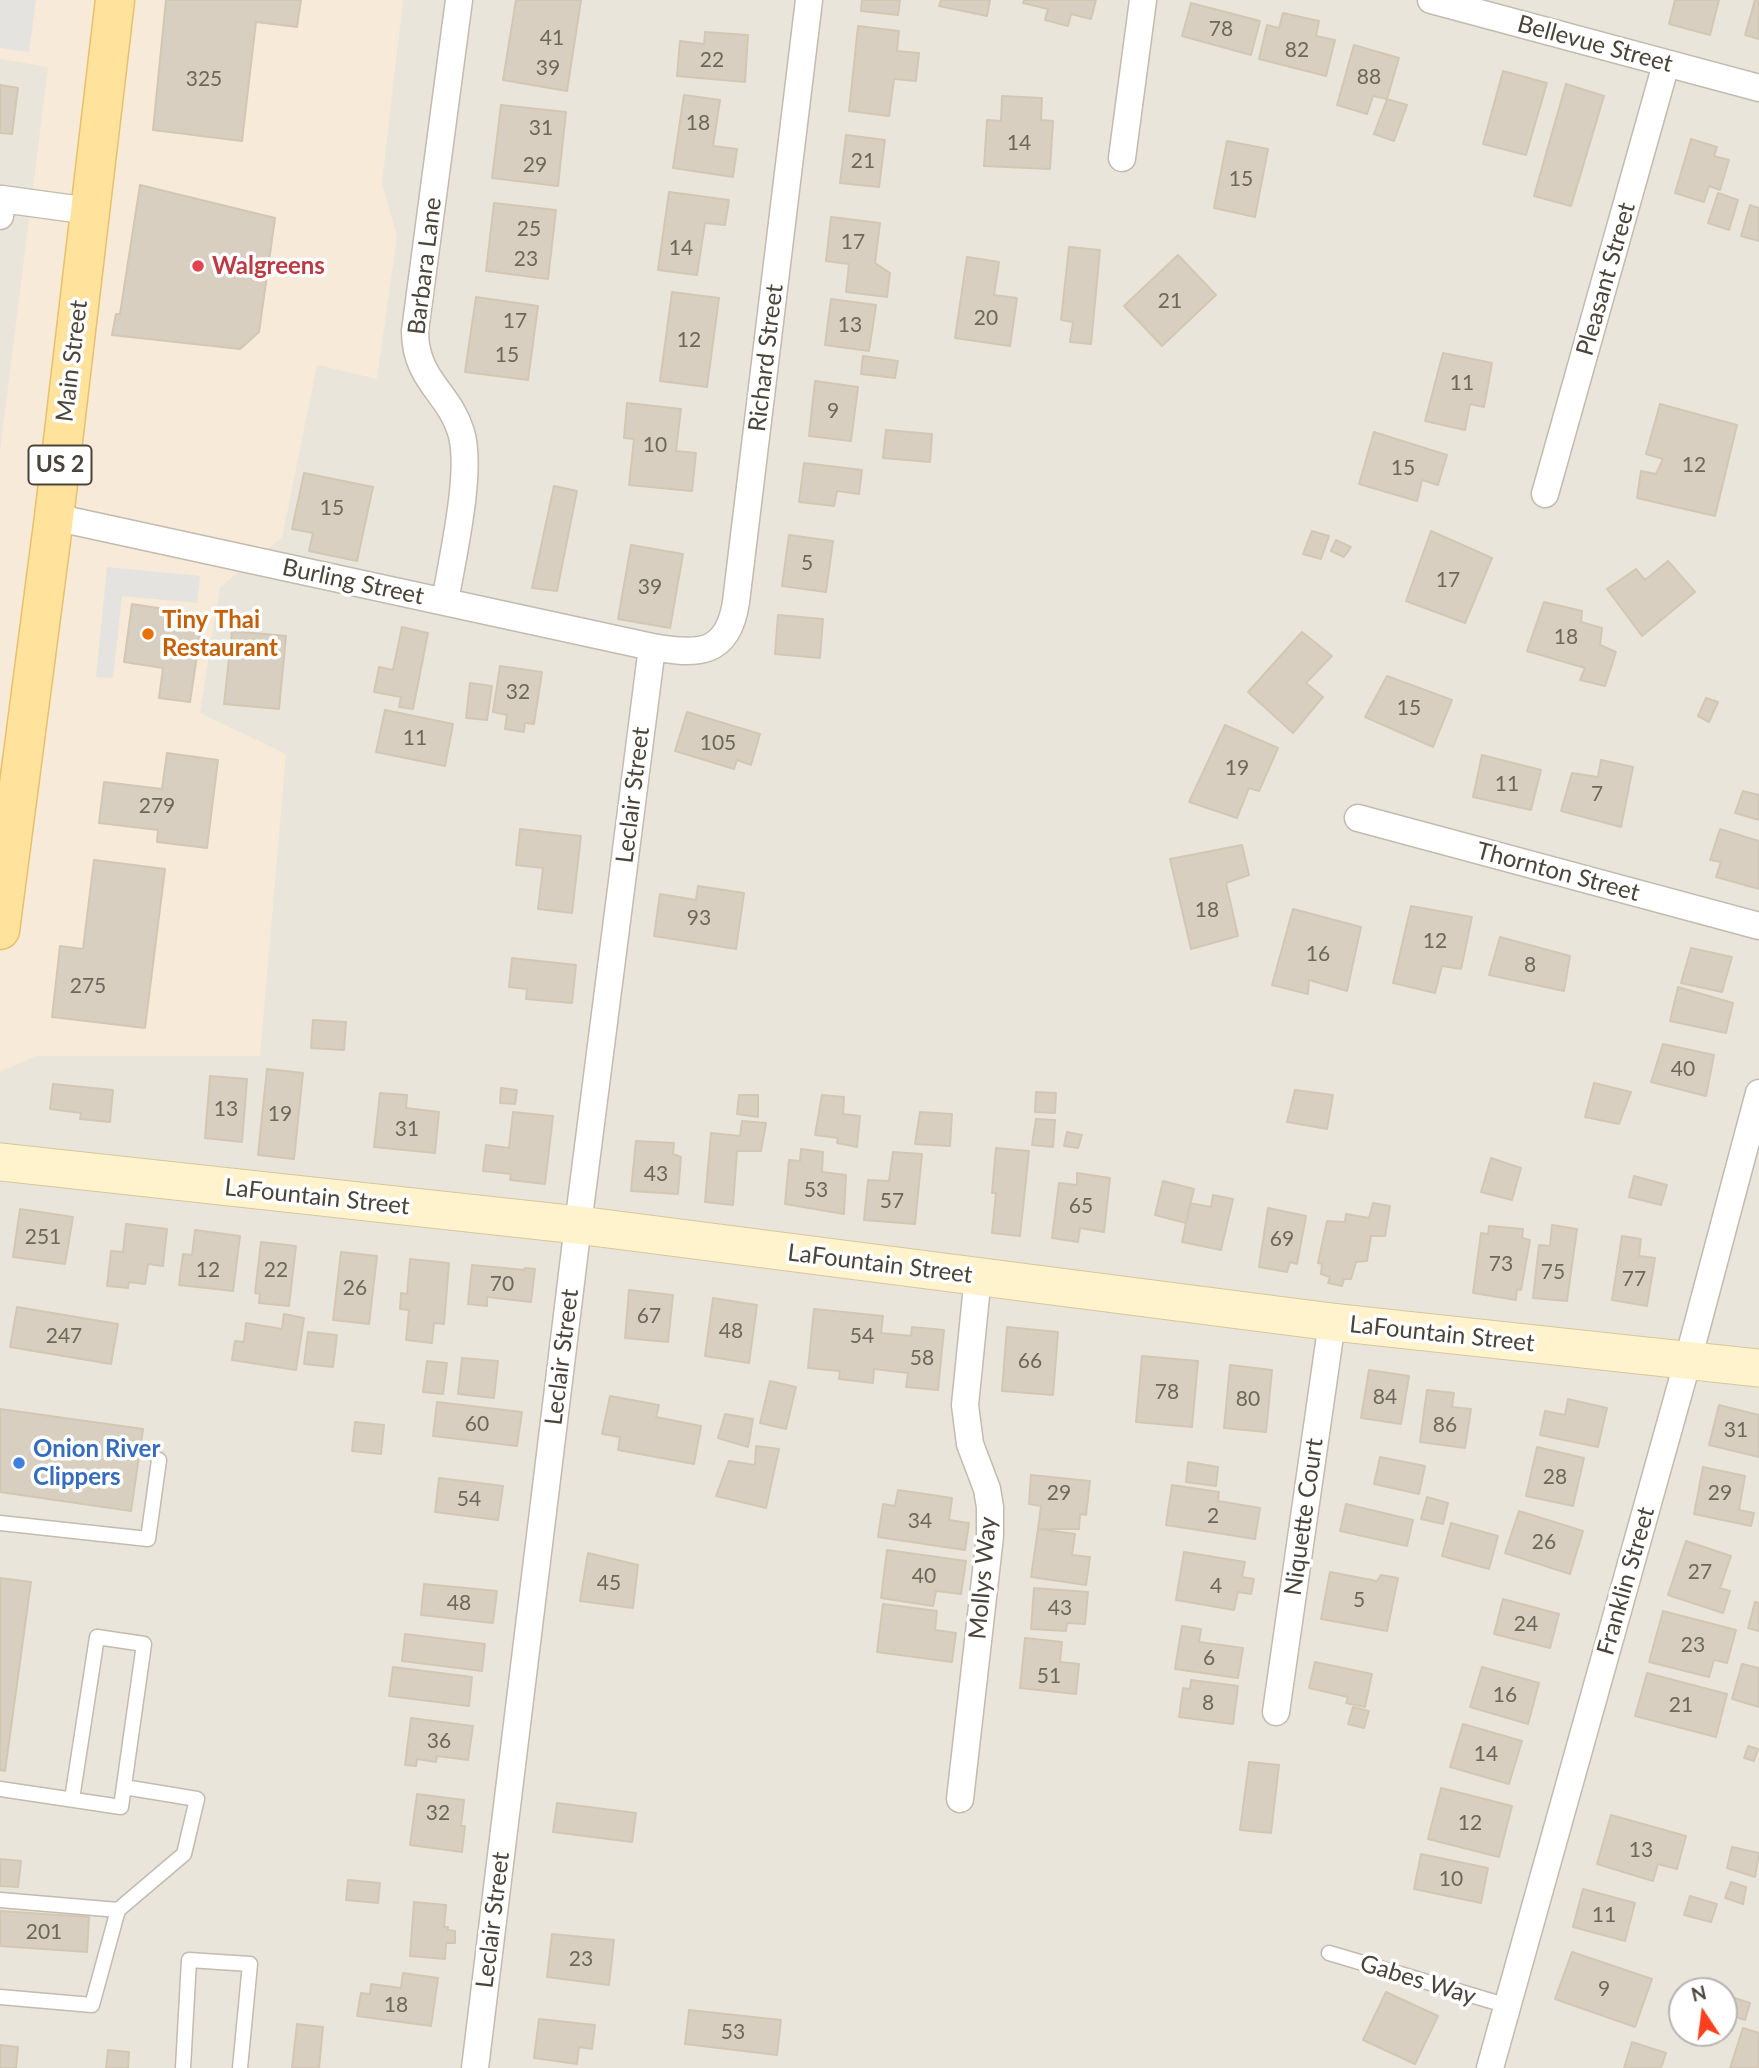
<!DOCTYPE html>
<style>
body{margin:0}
#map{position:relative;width:1759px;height:2068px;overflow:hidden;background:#f6f3ec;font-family:Lato,sans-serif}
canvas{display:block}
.north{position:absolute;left:1668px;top:1977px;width:70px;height:70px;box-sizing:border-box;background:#fff;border:2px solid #b7b4b0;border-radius:50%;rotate:347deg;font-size:19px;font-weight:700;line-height:28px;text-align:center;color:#4b4439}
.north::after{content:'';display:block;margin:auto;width:24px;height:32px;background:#fc3f1d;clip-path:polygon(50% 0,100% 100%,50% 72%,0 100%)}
</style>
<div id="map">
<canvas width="1759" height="2068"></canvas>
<div class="north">N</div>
</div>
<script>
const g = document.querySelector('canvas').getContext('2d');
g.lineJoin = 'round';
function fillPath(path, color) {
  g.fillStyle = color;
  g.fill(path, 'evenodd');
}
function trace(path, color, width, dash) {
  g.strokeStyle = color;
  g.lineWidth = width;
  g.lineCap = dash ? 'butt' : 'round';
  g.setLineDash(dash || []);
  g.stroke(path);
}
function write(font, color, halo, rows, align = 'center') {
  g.font = font + ' Lato,sans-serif';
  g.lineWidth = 7;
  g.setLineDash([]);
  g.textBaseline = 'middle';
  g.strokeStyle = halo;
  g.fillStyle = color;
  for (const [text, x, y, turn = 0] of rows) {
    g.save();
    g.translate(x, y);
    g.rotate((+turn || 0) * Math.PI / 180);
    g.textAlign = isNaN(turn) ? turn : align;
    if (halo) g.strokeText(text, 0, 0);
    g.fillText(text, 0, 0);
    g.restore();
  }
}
fillPath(new Path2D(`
 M0 0H1759V2068H0ZM1682 1991H1724V2033H1682Z`), '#eae5da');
fillPath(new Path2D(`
 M0 0H403L382 183 397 236 377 379 317 365 282 538 220 587 200 713 286 754 260 1056H36L0 1072V450L48 67 0 59Z`), '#f7ead8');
fillPath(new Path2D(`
 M0 0H36L29 52 0 48Z
 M107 567 200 576 197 603 122 596 113 678 96 677Z`), '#e5e3e0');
const building = new Path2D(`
 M166 0H301L297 27 256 22 242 141 153 130Z
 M516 0H581L567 91 503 80Z
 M862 0H900L898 15 861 11Z
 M941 0H990L987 16 939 6Z
 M1024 0H1096L1091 19 1071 14 1068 26 1045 20 1048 9 1023 3Z
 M1675 0H1719L1710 35 1669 24Z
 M1755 0H1759V39L1745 35Z
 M1191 3 1260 21 1251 55 1182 36Z
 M1283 13 1319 21 1316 36 1335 40 1326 76 1259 59 1267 25 1279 28Z
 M858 26 899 31 897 51 919 53 916 81 894 79 889 116 849 111Z
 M705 32 748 35 745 82 677 76 680 41 704 44Z
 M1354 45 1399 58 1387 99 1373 96 1367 114 1337 105Z
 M1503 71 1547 83 1526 155 1483 144Z
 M1566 84 1604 96 1571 206 1534 196Z
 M0 85 18 88 12 134 0 133Z
 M684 95 720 100 713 146 737 149 733 177 673 168Z
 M1002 96 1042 98 1041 120 1053 121 1050 169 984 166 987 120 1001 121Z
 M1387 99 1407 105 1394 141 1374 134Z
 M501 105 566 112 558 186 492 178Z
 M846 135 885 140 879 187 840 183Z
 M1691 139 1717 147 1714 156 1729 160 1720 190 1709 186 1704 202 1675 193Z
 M1227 141 1268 149 1255 217 1214 208Z
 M140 185 275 218 259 332 240 349 112 335 116 314H120Z
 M669 192 729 200 725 225 705 223 697 275 658 270Z
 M1718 193 1738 200 1729 230 1708 223Z
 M494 203 556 210 548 279 486 271Z
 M1750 205 1759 208V241L1741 236Z
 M831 217 880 223 875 263 890 273 887 297 846 292 849 264 826 261Z
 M1069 247 1100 250 1091 344 1070 342 1073 322 1061 320Z
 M1178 255 1216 295 1162 346 1124 306Z
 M967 257 999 262 994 295 1017 298 1010 346 955 338Z
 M672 292 719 298 707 387 660 381Z
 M476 297 538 306 528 380 465 372Z
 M831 299 876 305 869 351 825 345Z
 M1443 353 1492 363 1484 407 1470 404 1465 430 1425 421Z
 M863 356 898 361 895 378 861 374Z
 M815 381 858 387 851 441 809 436Z
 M627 403 681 409 676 451 696 453 692 491 629 485 634 439 624 438Z
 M1660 404 1737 425 1715 516 1637 498 1641 471 1656 474 1663 459 1646 454Z
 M886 430 932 434 930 462 883 458Z
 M1374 432 1447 455 1438 485 1422 480 1417 501 1359 484Z
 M804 463 862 470 859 494 837 491 834 506 799 502Z
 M304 473 373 487 357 561 309 551 313 533 292 529Z
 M554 486 577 491 557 591 532 588Z
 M1312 531 1329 536 1321 559 1303 554Z
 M1431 531 1492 558 1465 623 1406 601Z
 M789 535 833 541 826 592 782 586Z
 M1336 540 1351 547 1344 557 1331 551Z
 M631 545 683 554 670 628 618 619Z
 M1668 561 1695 592 1642 636 1607 589 1636 569 1645 580Z
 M1544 602 1582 611 1581 622 1602 628 1600 645 1616 652 1605 686 1580 680 1585 668 1527 651Z
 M132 604 203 615 190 702 159 698 163 668 124 662Z
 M778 615 823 619 820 658 775 654Z
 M402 627 428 633 413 709 399 707 401 697 374 692 379 667 393 670Z
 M232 631 286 636 279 709 224 704Z
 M1302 632 1332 656 1306 683 1323 697 1293 733 1248 692Z
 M500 666 542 672 534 724 525 723 524 732 505 729 507 715 493 712Z
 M1387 676 1452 700 1433 747 1365 717Z
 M470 683 492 686 487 720 466 718Z
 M1706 698 1718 702 1709 722 1698 716Z
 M385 710 453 724 445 766 376 752Z
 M687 712 760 734 751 765 737 760 734 769 675 751Z
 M1225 725 1278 748 1259 791 1249 788 1237 818 1189 802Z
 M167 753 218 760 207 848 157 842 158 830 99 823 104 782 162 789Z
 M1482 755 1541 770 1531 810 1473 797Z
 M1601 760 1633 767 1621 827 1561 811 1572 773 1598 777Z
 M1743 791 1759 795V820L1735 813Z
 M520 829 581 836 572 913 538 909 543 868 516 865Z
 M1720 829 1759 841V889L1716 877 1721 862 1710 860Z
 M1242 845 1249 875 1226 883 1238 936 1191 949 1170 859Z
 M94 860 165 869 145 1028 52 1017 60 946 83 949Z
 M698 886 744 893 736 949 654 936 660 894 696 900Z
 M1411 906 1472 917 1461 969 1442 966 1435 993 1393 983Z
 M1293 909 1361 927 1347 991 1309 980 1308 994 1272 985Z
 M1500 937 1570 956 1564 991 1489 975Z
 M1691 948 1732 957 1722 992 1681 983Z
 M512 958 576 965 572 1003 526 999 527 989 509 987Z
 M1678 987 1733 1003 1726 1033 1670 1021Z
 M313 1020 346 1022 344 1050 311 1048Z
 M1663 1044 1714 1055 1706 1096 1651 1082Z
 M267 1069 303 1073 294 1159 258 1155Z
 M210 1076 247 1079 242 1142 205 1138Z
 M1594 1083 1631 1092 1619 1124 1585 1117Z
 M53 1084 113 1090 110 1122 80 1119 81 1113 50 1109Z
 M501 1088 517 1090 515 1104 500 1103Z
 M1295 1090 1333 1095 1327 1129 1287 1122Z
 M1036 1092 1056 1093 1055 1113 1035 1112Z
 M380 1093 407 1095 406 1108 439 1112 435 1153 374 1147Z
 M739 1095H758V1117L737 1114Z
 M822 1095 844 1097 843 1114 860 1116 857 1147 837 1143 838 1138 815 1135Z
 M513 1112 553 1116 545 1184 510 1180 511 1174 483 1171 486 1145 509 1148Z
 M920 1112 952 1114 950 1146 915 1144Z
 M1036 1119 1055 1120 1053 1147 1032 1145Z
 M742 1121 766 1123 761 1151H737L733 1205 705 1202 711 1133 740 1136Z
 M1067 1132 1082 1135 1078 1148 1064 1146Z
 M636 1141 674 1143 673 1154 681 1157 678 1194 631 1191Z
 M996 1148 1029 1151 1020 1236 992 1233 996 1193H992Z
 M801 1149 823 1152 822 1172 846 1175 844 1214 785 1204 789 1160 800 1161Z
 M893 1152 922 1154 915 1224 864 1220 868 1180 889 1181Z
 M1491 1158 1521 1168 1512 1200 1481 1192Z
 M1077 1173 1110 1178 1104 1232 1080 1228 1078 1242 1052 1238 1059 1183 1077 1185Z
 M1634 1176 1667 1185 1661 1205 1629 1197Z
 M1163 1181 1194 1189 1186 1223 1155 1215Z
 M1213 1195 1233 1199 1221 1250 1182 1242 1190 1203 1211 1207Z
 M1373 1203 1390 1206 1385 1236H1371L1367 1261 1356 1262 1351 1279H1344L1342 1286 1328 1283 1330 1277 1321 1274 1322 1264 1318 1263 1327 1221 1345 1222 1346 1214 1369 1218Z
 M1268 1208 1306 1216 1297 1264 1290 1262 1287 1272 1259 1267Z
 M20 1209 73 1217 65 1264 13 1257Z
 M126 1224 167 1229 163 1266 148 1264 145 1284 129 1282 128 1288 107 1286 111 1251 123 1252Z
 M1552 1225 1577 1229 1567 1301 1533 1298 1539 1245 1550 1246Z
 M1489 1226 1523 1229 1522 1238 1530 1240 1521 1290 1517 1289 1516 1300 1473 1293 1481 1233 1488 1234Z
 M195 1230 240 1236 233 1291 179 1285 183 1254 192 1255Z
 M1622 1236 1641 1239 1639 1256 1655 1258 1647 1306 1612 1300Z
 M261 1242 296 1246 289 1306 259 1303 260 1294 255 1293Z
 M341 1252 377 1256 369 1324 333 1320Z
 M410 1259 449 1263 444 1324 434 1323 432 1343 406 1340 409 1310 400 1309 401 1293 407 1294Z
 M472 1265 525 1270V1268L535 1269 531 1302 487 1297V1306L468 1304Z
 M629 1290 673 1295 668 1342 625 1338Z
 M713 1298 757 1305 749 1363 705 1356Z
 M17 1307 118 1324 111 1364 10 1347Z
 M814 1309 883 1316 881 1333 911 1336 912 1327 944 1330 938 1390 906 1387 908 1373 874 1369 873 1383 839 1379 840 1371 808 1368Z
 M284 1314 304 1318 296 1370 232 1360 235 1341 244 1342 246 1323 282 1329Z
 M1007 1327 1058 1332 1053 1395 1002 1391Z
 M308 1332 337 1335 333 1367 304 1364Z
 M1142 1356 1198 1361 1192 1427 1136 1422Z
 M462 1358 498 1361 494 1398 458 1394Z
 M427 1361 447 1363 443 1394 423 1392Z
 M1230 1365 1272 1370 1266 1432 1224 1428Z
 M1369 1370 1409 1376 1401 1424 1361 1418Z
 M770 1381 796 1387 786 1429 760 1423Z
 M1427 1390 1454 1393 1452 1407 1471 1409 1465 1448 1420 1442Z
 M610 1396 659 1405 656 1417 701 1426 694 1464 618 1450 620 1437 602 1434Z
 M1568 1399 1607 1408 1598 1447 1540 1435 1545 1411 1565 1415Z
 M437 1402 522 1412 517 1446 433 1436Z
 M1719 1405 1759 1415V1457L1709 1445Z
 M0 1409 143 1429 131 1511 0 1492Z
 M725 1414 753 1419 748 1447 718 1438Z
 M355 1422 384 1425 381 1454 352 1451Z
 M756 1446 779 1449 766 1508 716 1496 729 1461 755 1465Z
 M1537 1447 1584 1458 1573 1506 1526 1496Z
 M1380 1457 1425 1466 1419 1494 1374 1484Z
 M1188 1462 1218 1467 1216 1486 1186 1482Z
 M1703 1467 1745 1476 1739 1510 1754 1513 1751 1526 1694 1514Z
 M1031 1475 1090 1481 1086 1515 1080 1514 1079 1529H1038L1041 1506 1029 1504Z
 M439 1478 503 1486 498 1520 435 1512Z
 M1172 1485 1219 1492 1218 1501 1260 1508 1255 1539 1166 1525Z
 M898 1490 952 1498 949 1520 969 1523 965 1550 878 1537 883 1504 895 1506Z
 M1427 1497 1448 1503 1443 1524 1421 1519Z
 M1346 1504 1413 1520 1407 1546 1340 1531Z
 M1519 1511 1583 1531 1570 1574 1505 1553Z
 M1451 1523 1498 1536 1489 1569 1442 1556Z
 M1038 1529 1075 1534 1072 1555 1090 1557 1086 1585 1031 1577Z
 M1686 1541 1731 1556 1720 1588 1730 1591 1723 1613 1668 1595Z
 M887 1550 966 1561 961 1594 936 1591 933 1606 881 1598Z
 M1184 1552 1245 1562 1242 1577 1254 1579 1251 1594 1238 1592 1234 1610 1176 1600Z
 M588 1553 638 1565 633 1608 580 1601Z
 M1330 1572 1377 1581 1381 1575 1398 1578 1387 1631 1321 1619Z
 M0 1578 31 1582 5 1771 0 1770Z
 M424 1584 497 1591 493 1623 421 1615Z
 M1034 1588 1088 1592 1085 1624 1067 1623 1066 1631 1031 1629Z
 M1503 1599 1559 1614 1550 1648 1494 1634Z
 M1755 1602 1759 1603V1631L1748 1628Z
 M883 1604 937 1611 935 1630 956 1633 952 1662 877 1652Z
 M1663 1611 1736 1630 1727 1663 1714 1660 1709 1677 1649 1662Z
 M1182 1626 1201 1629 1199 1642 1243 1648 1238 1678 1175 1669Z
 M405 1634 485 1644 482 1671 402 1661Z
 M1025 1638 1062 1642 1060 1662 1079 1664 1076 1694 1020 1688Z
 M1315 1662 1372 1674 1365 1707 1346 1703 1348 1697 1309 1688Z
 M1742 1664 1759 1668V1707L1732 1699Z
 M393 1667 472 1677 469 1706 389 1696Z
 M1482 1667 1539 1683 1528 1724 1470 1707Z
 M1647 1673 1727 1694 1716 1737 1635 1716Z
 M1191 1680 1238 1686 1233 1724 1179 1717 1183 1688 1190 1689Z
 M1353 1707 1369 1711 1364 1728 1348 1724Z
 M411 1718 473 1726 468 1760 437 1756 436 1762 417 1759 416 1766 405 1765Z
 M1463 1724 1522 1741 1509 1784 1450 1767Z
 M1748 1746 1758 1749 1754 1761 1744 1758Z
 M1249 1762 1279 1765 1271 1833 1240 1830Z
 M1441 1788 1512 1806 1499 1857 1428 1839Z
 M417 1794 464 1800 461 1826H465L462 1852 410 1845Z
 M557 1803 636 1813 632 1842 553 1832Z
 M1611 1815 1686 1836 1677 1869 1658 1864 1653 1881 1597 1864Z
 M1732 1847 1759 1853 1755 1877 1727 1868Z
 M1421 1854 1488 1868 1481 1903 1414 1889Z
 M0 1859 21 1861 18 1887 0 1886Z
 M348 1880 380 1883 378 1903 346 1900Z
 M1731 1882 1746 1887 1743 1904 1725 1898Z
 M1583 1889 1635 1903 1625 1941 1573 1927Z
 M1690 1896 1717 1904 1711 1922 1684 1915Z
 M414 1902 446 1905 444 1927H448V1930L455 1931V1943H446L445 1959 410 1956Z
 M0 1911 89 1917 87 1952 0 1946Z
 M552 1934 614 1940 609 1985 547 1977Z
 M1572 1952 1652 1979 1635 2027 1555 1999Z
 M403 1973 438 1978 431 2026 357 2016 361 1993 370 1994 371 1984 401 1988Z
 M1386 1992 1438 2016 1415 2064 1363 2040Z
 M1725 1995 1750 2003 1745 2020 1724 2013Z
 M689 2010 781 2020 777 2055 685 2044Z
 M539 2019 595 2025 592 2049 579 2047 577 2064 534 2058Z
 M297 2024 323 2027 319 2068H292Z
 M1743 2028 1759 2033V2068H1730Z
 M1632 2042 1666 2053 1661 2068H1624Z
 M0 2045 18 2047 16 2068H0Z
 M108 2050 129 2052 128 2068H106Z`);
fillPath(building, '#d8cfc1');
trace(building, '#d3c7b4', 2);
const lane = new Path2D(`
 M0 1523 148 1539 159 1460
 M0 1789 121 1807 144 1644 97 1637 72 1799
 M0 1900 118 1910 184 1854 197 1799 124 1787
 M1329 1953 1508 2006
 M0 1997 92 2005 118 1910
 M183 2068 189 1960 250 1964 240 2068`);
const street = new Path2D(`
 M1431 0 1759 88
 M1122 158 1143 0
 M0 216 2 199 90 211
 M1545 494 1666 64
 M54 517 652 647C697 655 728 656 736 602L809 0
 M445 602C452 559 473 471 461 432 449 392 415 380 415 331L459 0
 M1358 818 1759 926
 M1276 1712 1332 1322
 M960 1799 990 1536V1507L987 1489 970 1444 965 1405 978 1276
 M475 2068 578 1225 652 647
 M1490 2068 1688 1360 1759 1093`);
const secondary = new Path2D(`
 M0 1162 578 1225 1332 1322 1759 1368`);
const primary = new Path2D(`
 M0 930 54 517 115 0`);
trace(lane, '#c2bbae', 17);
trace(street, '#c2bbae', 29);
trace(secondary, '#d6c79b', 39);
trace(primary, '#e6c16a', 41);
trace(lane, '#fff', 14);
trace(street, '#fff', 26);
trace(secondary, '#fff3cd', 37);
trace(primary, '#ffe39c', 38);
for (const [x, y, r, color] of [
 [198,266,7,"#e0444e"],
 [148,634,7,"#e8710a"],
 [19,1463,7,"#3f7fe0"]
]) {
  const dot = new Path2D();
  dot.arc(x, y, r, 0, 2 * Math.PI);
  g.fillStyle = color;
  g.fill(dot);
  trace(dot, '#fff', 2.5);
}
write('21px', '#6e675b', null, [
 ["78",1221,29],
 ["41",552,38],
 ["82",1297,50],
 ["22",712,60],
 ["39",548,68],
 ["88",1369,77],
 ["325",204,79],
 ["18",698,123],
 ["31",541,128],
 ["14",1019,143],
 ["21",863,161],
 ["29",535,165],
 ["15",1241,179],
 ["25",529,229],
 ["17",853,242],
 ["14",681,248],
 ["23",526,259],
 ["21",1170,301],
 ["20",986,318],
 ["17",515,321],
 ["13",850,325],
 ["12",689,340],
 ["15",507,355],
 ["11",1462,383],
 ["9",833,411],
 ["10",655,445],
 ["12",1694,465],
 ["15",1403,468],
 ["15",332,508],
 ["5",807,563],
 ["17",1448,580],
 ["39",650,587],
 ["18",1566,637],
 ["32",518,692],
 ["15",1409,708],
 ["11",415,738],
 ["105",718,743],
 ["19",1237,768],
 ["11",1507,784],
 ["7",1597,794],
 ["279",157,806],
 ["18",1207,910],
 ["93",699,918],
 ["12",1435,941],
 ["16",1318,954],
 ["8",1530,965],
 ["275",88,986],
 ["40",1683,1069],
 ["13",226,1109],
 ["19",280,1114],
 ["31",407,1129],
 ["43",656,1174],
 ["53",816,1190],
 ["57",892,1201],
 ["65",1081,1206],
 ["251",43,1237],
 ["69",1282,1239],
 ["73",1501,1264],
 ["12",208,1270],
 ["22",276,1270],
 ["75",1553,1272],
 ["77",1634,1279],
 ["70",502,1284],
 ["26",355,1288],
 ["67",649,1316],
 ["48",731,1331],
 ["247",64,1336],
 ["54",862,1336],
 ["58",922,1358],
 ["66",1030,1361],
 ["78",1167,1392],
 ["84",1385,1397],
 ["80",1248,1399],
 ["60",477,1424],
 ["86",1445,1425],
 ["31",1736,1430],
 ["28",1555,1477],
 ["29",1059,1493],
 ["29",1720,1493],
 ["54",469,1499],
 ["2",1213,1516],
 ["34",920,1521],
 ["26",1544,1542],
 ["27",1700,1572],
 ["40",924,1576],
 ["45",609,1583],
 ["4",1216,1586],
 ["5",1359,1600],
 ["48",459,1603],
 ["43",1060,1608],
 ["24",1526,1624],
 ["23",1693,1645],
 ["6",1209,1658],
 ["51",1049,1676],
 ["16",1505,1695],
 ["8",1208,1703],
 ["21",1681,1705],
 ["36",439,1741],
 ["14",1486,1754],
 ["32",438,1813],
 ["12",1470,1823],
 ["13",1641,1850],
 ["10",1451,1879],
 ["11",1604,1915],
 ["201",44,1932],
 ["23",581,1959],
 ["9",1604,1989],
 ["18",396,2005],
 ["53",733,2032]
]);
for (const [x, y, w] of [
 [60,465,63]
]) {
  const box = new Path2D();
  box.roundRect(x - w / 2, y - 19.5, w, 39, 5);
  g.fillStyle = '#fff';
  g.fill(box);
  trace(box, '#4b4439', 2);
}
write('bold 23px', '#4b4439', null, [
 ["US 2",60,465]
]);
write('24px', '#4b4439', '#fff', [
 ["Bellevue Street",1595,44,15],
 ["Barbara Lane",425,266,-83],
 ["Pleasant Street",1606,279,-74],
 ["Richard Street",766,358,-83],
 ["Main Street",72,361,-83],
 ["Burling Street",353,582,12],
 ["Leclair Street",633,795,-83],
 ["Thornton Street",1558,872,15],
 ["LaFountain Street",317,1197,6],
 ["LaFountain Street",880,1264,7],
 ["LaFountain Street",1442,1334,6],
 ["Leclair Street",562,1357,-83],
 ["Niquette Court",1304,1517,-82],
 ["Mollys Way",983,1578,-85],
 ["Franklin Street",1626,1581,-74],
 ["Leclair Street",493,1920,-83],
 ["Gabes Way",1418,1980,17]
]);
write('bold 24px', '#be3a42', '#fff', [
 ["Walgreens",212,266]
], 'left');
write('bold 24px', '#c56008', '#fff', [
 ["Tiny Thai",162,620],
 ["Restaurant",162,648]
], 'left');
write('bold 24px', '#366cbe', '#fff', [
 ["Onion River",33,1449],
 ["Clippers",33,1477]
], 'left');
</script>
